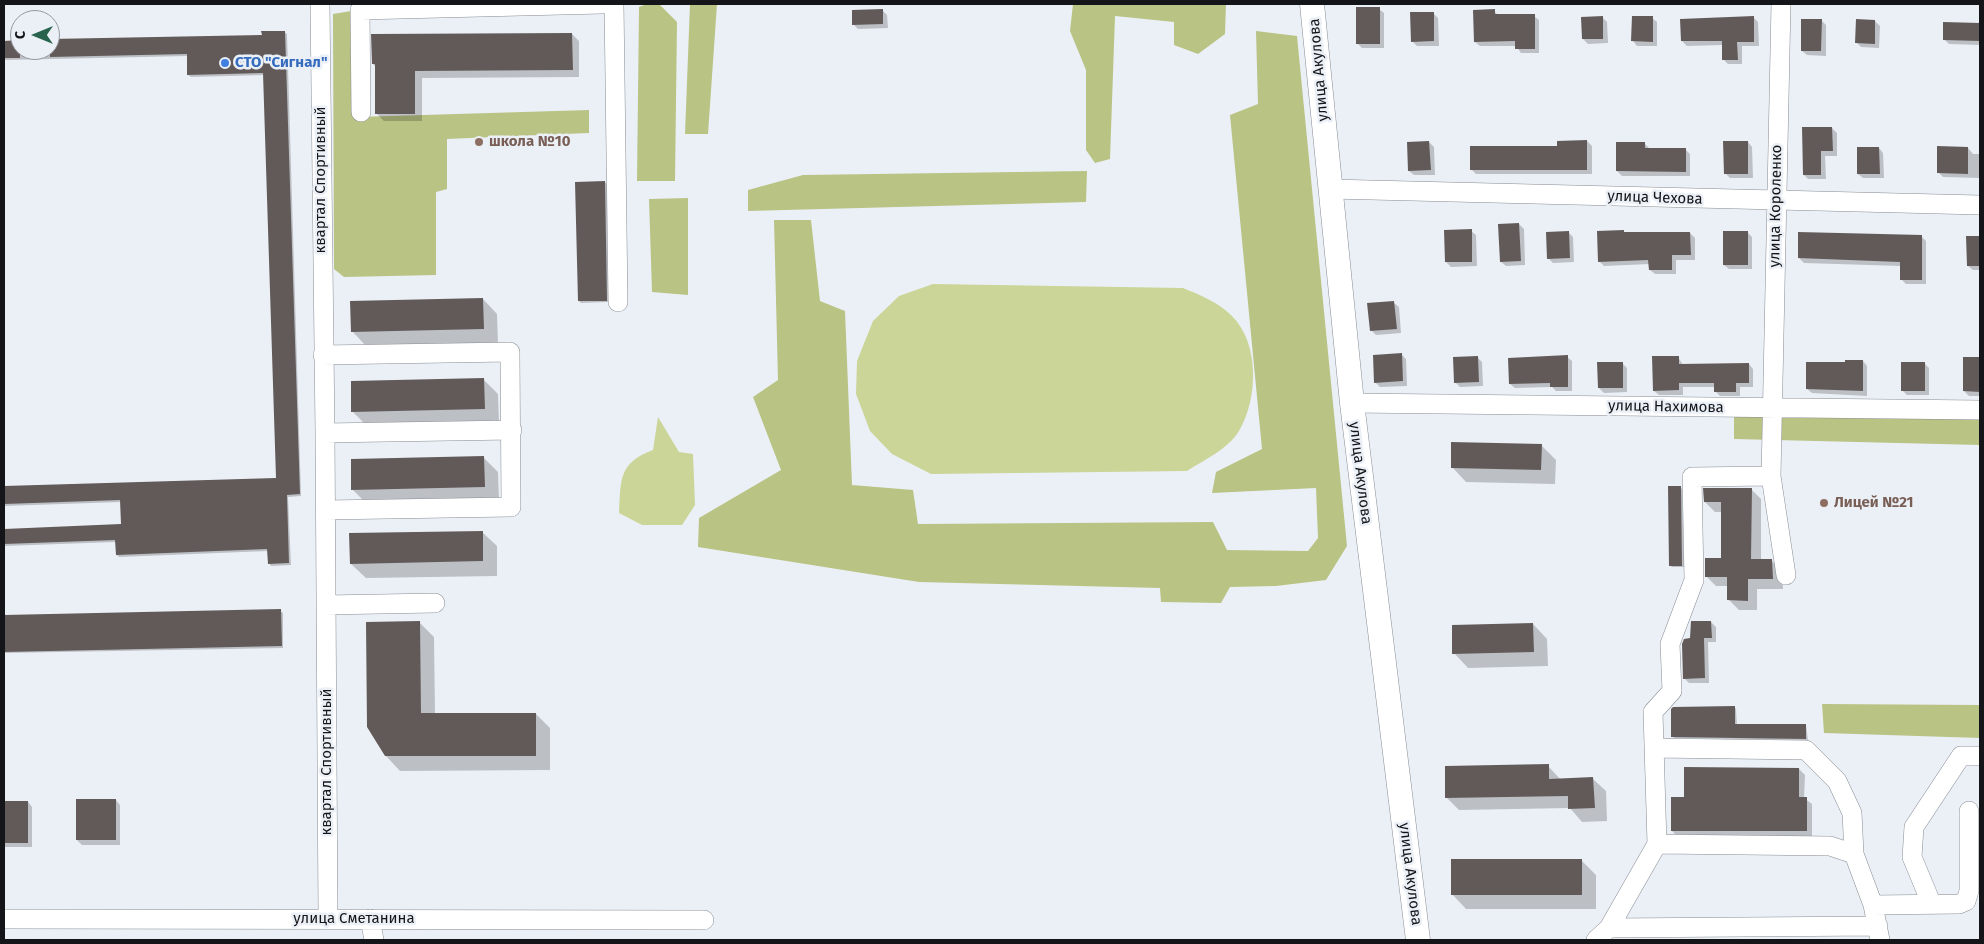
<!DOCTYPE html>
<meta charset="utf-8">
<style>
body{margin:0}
#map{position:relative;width:1984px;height:944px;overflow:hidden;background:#ebf0f7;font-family:"Fira Sans",sans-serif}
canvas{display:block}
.frame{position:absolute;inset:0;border:5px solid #141518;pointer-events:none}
.north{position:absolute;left:10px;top:10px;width:50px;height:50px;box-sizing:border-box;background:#ebf0f7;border:1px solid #95989e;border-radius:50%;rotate:270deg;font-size:14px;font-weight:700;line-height:20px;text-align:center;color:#141518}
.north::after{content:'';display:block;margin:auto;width:18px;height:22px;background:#28634e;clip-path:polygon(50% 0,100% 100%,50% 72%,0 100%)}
</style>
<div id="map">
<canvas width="1984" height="944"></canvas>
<div class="frame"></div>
<div class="north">С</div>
</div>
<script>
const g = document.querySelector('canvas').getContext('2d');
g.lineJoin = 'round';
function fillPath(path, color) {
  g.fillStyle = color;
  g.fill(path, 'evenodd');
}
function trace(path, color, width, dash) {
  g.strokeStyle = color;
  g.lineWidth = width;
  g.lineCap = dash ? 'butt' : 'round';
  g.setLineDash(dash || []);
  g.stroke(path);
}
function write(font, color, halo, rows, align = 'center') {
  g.font = font + ' "Fira Sans",sans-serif';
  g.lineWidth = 5;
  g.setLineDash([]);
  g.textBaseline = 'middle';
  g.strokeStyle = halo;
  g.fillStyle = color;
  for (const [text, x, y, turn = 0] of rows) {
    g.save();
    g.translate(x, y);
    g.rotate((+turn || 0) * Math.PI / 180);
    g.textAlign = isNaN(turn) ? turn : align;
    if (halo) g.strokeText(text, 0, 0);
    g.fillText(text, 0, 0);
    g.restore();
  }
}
fillPath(new Path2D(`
 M933 284 1183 288C1200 295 1218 302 1232 316 1260 344 1258 399 1239 431 1228 449 1204 460 1187 471L931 474 892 454 870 431 856 394 857 361 873 321 899 296Z
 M658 417 679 452 693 454 695 505 682 525H642L619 513C621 480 618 463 653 450Z`), '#cad597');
fillPath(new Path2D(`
 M647 4H659L677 22 675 181H637L639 7Z
 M690 4H717L708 134H685Z
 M1073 4H1226L1225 34 1198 54 1174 45V22L1115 16 1110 159 1095 163 1086 150V70L1070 31Z
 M357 10V117L589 110V133L447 139V189L436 192V275L344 277 334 269 333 14Z
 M1256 31 1297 36 1347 546 1326 580 1276 586 1230 587 1221 603 1161 602 1160 588 919 582 698 547 699 518 781 470 753 397 778 380 774 220H811L820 301 845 311 852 485 913 490 918 524 1213 522 1227 550 1308 551 1318 538 1316 488 1212 493 1216 472 1262 449 1230 115 1258 104Z
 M1087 171 1086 202 748 211V190L803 175Z
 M688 198V295L652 292 649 199Z
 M1734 416H1980V445L1734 439Z
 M1822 704 1980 705V738L1824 733Z`), '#b9c384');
fillPath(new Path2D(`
 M1379 9 1384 13V48H1362L1357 43Z
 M883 11 887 15 888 28 858 29 853 24Z
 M1494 11 1499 16H1534L1539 20V53H1521L1516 46H1480L1475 42Z
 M1433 13 1438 18 1439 46H1417L1412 41Z
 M1603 18 1607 22 1608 43 1588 44 1583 39Z
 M1652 18 1657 22V46H1637L1633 41Z
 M1754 18 1758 22 1759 46H1742V64H1728L1723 59V45L1687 46 1682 41Z
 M1821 20 1826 25V56L1807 55 1802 51Z
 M1875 21 1880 26 1879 48 1861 47 1857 43Z
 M1944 23 1980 24V45L1949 44 1944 39Z
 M284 32 287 34 301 496 288 497 291 565 271 566 269 563 268 551 119 557 117 555 116 542 4 546V530L122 525 121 502 4 506V488L277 479 265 75 191 77 188 75 189 56 4 60V42H20V50H50V41L264 36Z
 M572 34 579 41V77L422 78V121H384L377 114 376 67 373 64Z
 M1832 128 1837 133V156H1825L1826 179H1808L1804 175Z
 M1587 141 1592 146V174H1476L1471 169Z
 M1429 142 1434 147 1435 175H1414L1409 171Z
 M1748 142 1752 147 1753 178H1730L1725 173Z
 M1644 143 1649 148 1685 149 1690 154V176H1622L1617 171Z
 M1879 148 1883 153 1884 178H1863L1858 174Z
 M1968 148 1973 154H1980V178L1943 177 1938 172Z
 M605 182 607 184 608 302 581 303 579 301Z
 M1519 224 1524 229 1525 265 1506 266 1501 262Z
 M1471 231 1476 235 1477 266 1451 267 1446 262Z
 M1568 232 1573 237 1574 262 1553 263 1548 258Z
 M1747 232 1752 237V269H1729L1724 265Z
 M1690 233 1695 238V260H1676V274H1655L1650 270V264L1604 266 1599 261Z
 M1921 236 1926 241V284H1906L1901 279V266L1804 263 1799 258Z
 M1967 237 1980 238V270H1973L1968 266Z
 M483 299 497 314 498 343 366 346 352 331Z
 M1394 303 1399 307 1401 333 1376 335 1371 330Z
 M1401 354 1406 359 1407 386 1380 387 1375 382Z
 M1477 357 1482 362 1483 386 1460 387 1455 382Z
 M1567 357 1572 361V391H1556L1552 387 1515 388 1510 384Z
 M1678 357 1683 365 1749 364 1753 369V387H1740V396H1720L1715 391V387H1683V395H1659L1654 391Z
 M1964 358H1980V396H1969L1964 391Z
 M1863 361 1867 366V396L1812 393 1807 389Z
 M1622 363 1627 368V392L1604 393 1599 388Z
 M1925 364 1929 368V395H1907L1902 390Z
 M483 379 498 394 499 423 367 426 352 411Z
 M1541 445 1556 460 1555 484 1466 482 1452 467Z
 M483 457 498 472 499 501 367 504 352 489Z
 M1680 487 1682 489 1684 567H1672L1670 565Z
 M1751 489 1761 499V561H1772L1782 571 1783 589H1757V610H1739L1729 600V586H1716L1706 576 1722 559 1723 512H1715L1705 502Z
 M482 532 497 546V576L366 578 351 564Z
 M280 611 283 613V648L4 653V616Z
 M1711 622 1716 627V642H1708L1709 683H1689L1684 678 1691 640Z
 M420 623 434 637 435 714H536L550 728V770L400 771 386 756Z
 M1533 624 1547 639 1548 666 1468 668 1454 653Z
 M1734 707 1736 709 1737 726 1806 725 1808 740 1674 738 1672 736Z
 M1548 766 1561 780 1593 779 1606 791 1607 821 1582 822 1570 808 1459 810 1446 797Z
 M1799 769 1805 775 1804 798 1812 804V837H1678L1672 831 1685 798Z
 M116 800 120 805V845H82L77 840Z
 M28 802 32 807V847H4V803Z
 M1582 861 1596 875V909H1466L1452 894Z`), '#0003');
fillPath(new Path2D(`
 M1356 7H1380V44H1356Z
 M883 9V24L852 25V10Z
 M1495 9V14H1535V49H1515V41L1474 42 1473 10Z
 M1410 12H1434V41L1411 42Z
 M1603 16V39H1582L1581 17Z
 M1632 16H1653V42L1631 41Z
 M1754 16V42H1737L1738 60H1722V41H1681L1680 19Z
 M1801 19H1822L1821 51H1801Z
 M1856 19 1875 20V44L1855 43Z
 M1943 22 1980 23V41L1943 40Z
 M261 31H285L300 494 287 495 289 563 268 564 267 549 116 555 115 540 4 544V529L121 524 120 500 4 504V486L276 478 263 73 187 75V54L50 57V39L262 35Z
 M572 33 573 70 415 71V114H375V64H372L371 34Z
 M20 40V58H4V41Z
 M1802 127H1832L1833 151H1821V175H1803Z
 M1587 140V170H1470V146H1557V141Z
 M1429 141 1431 170 1408 171 1407 142Z
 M1723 141H1748V174H1724Z
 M1616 142H1645V148H1686V172L1616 171Z
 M1937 146 1968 147V174L1937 173Z
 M1857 147H1879L1880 174H1857Z
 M605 181 607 301H578L575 182Z
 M1519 223 1521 261 1500 262 1498 224Z
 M1472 229V262H1445L1444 230Z
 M1624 230V232H1690L1691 255H1672V270H1649L1648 260 1598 262 1597 231Z
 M1569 231 1570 258 1547 259 1546 232Z
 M1723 231H1748V265H1723Z
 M1798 232 1922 235V280H1900V262L1798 258Z
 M1966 236H1980V266H1967Z
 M483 298 484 329 351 332 350 301Z
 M1394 301 1397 329 1370 331 1367 303Z
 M1402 353 1403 381 1374 383 1373 355Z
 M1568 355V387H1550V383L1509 384 1508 358Z
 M1478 356 1479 382 1454 383 1453 357Z
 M1652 356H1679V364L1749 363V383H1736V392H1714V383H1679V390L1653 391Z
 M1963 357H1980V392L1963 391Z
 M1845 360H1863V391L1806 389V362H1845Z
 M1597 362H1623V388H1598Z
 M1901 362H1925V391H1901Z
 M484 378 485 409 351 412V381Z
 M1451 442 1542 444 1541 470 1451 468Z
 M484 456 485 487 351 490V459Z
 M1668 486H1681L1682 566H1669Z
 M1703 488H1752L1751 559H1772L1773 579H1748V601L1727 600V577H1705V558H1721V502H1704Z
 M483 531V561L350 564 349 533Z
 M281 609 282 646 4 652V615Z
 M420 621 421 713H536V756H385L367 727 366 622Z
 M1691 621H1711L1712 638H1704L1705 678 1683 679 1682 644 1684 639 1690 638Z
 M1533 623 1534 652 1452 654V625Z
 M1735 706V724H1806V739L1671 737V709L1673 707Z
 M1549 764V779L1593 777 1595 808 1568 809V796L1445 798V766Z
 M1684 767 1799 768V797H1807V831H1671V797H1684Z
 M76 799H116V840H76Z
 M4 801H28V843H4Z
 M1451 859H1582V895H1451Z`), '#625a59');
const minor = new Path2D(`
 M320 4 325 433 328 919
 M614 4 618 302
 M1781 4 1771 476 1786 575
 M361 112 360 10 602 4
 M1330 189 1980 205
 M323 355 510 352 511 507 326 510
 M1352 403 1980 410
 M325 433 512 430
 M326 605 435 603
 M1657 844 1653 712 1672 691 1670 644 1694 580 1692 477 1771 476
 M1854 854 1873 905 1880 940
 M1873 905 1959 904 1966 901 1969 891V811
 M1932 905 1912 857 1914 827 1961 756H1980
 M4 919 704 920
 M370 919 374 940
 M1609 928 1657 844 1830 846 1854 854 1852 813 1837 781 1806 750 1654 748
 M1596 940 1609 928 1878 926`);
const major = new Path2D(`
 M1312 4 1352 403 1418 940`);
trace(minor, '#878c93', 20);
trace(major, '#878c93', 25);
trace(minor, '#fff', 19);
trace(major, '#fff', 24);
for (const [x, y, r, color] of [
 [225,63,5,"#3f7fe0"],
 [479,142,5,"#8d6e63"],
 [1824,503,5,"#8d6e63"]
]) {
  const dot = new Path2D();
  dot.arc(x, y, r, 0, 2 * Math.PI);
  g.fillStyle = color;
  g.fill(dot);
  trace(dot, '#ebf0f7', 2);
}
write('bold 15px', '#366cbe', '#ebf0f7', [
 ["СТО \"Сигнал\"",235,63]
], 'left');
write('15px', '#141518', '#ebf0f7', [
 ["улица Акулова",1319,70,-95],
 ["квартал Спортивный",321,180,-90],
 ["улица Чехова",1655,198,2],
 ["улица Короленко",1776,206,-89],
 ["улица Нахимова",1666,407,1],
 ["улица Акулова",1360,473,83],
 ["квартал Спортивный",327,762,-90],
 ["улица Акулова",1410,874,83],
 ["улица Сметанина",354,919]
]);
write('bold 15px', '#785e54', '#ebf0f7', [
 ["школа №10",489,142],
 ["Лицей №21",1834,503]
], 'left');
</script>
